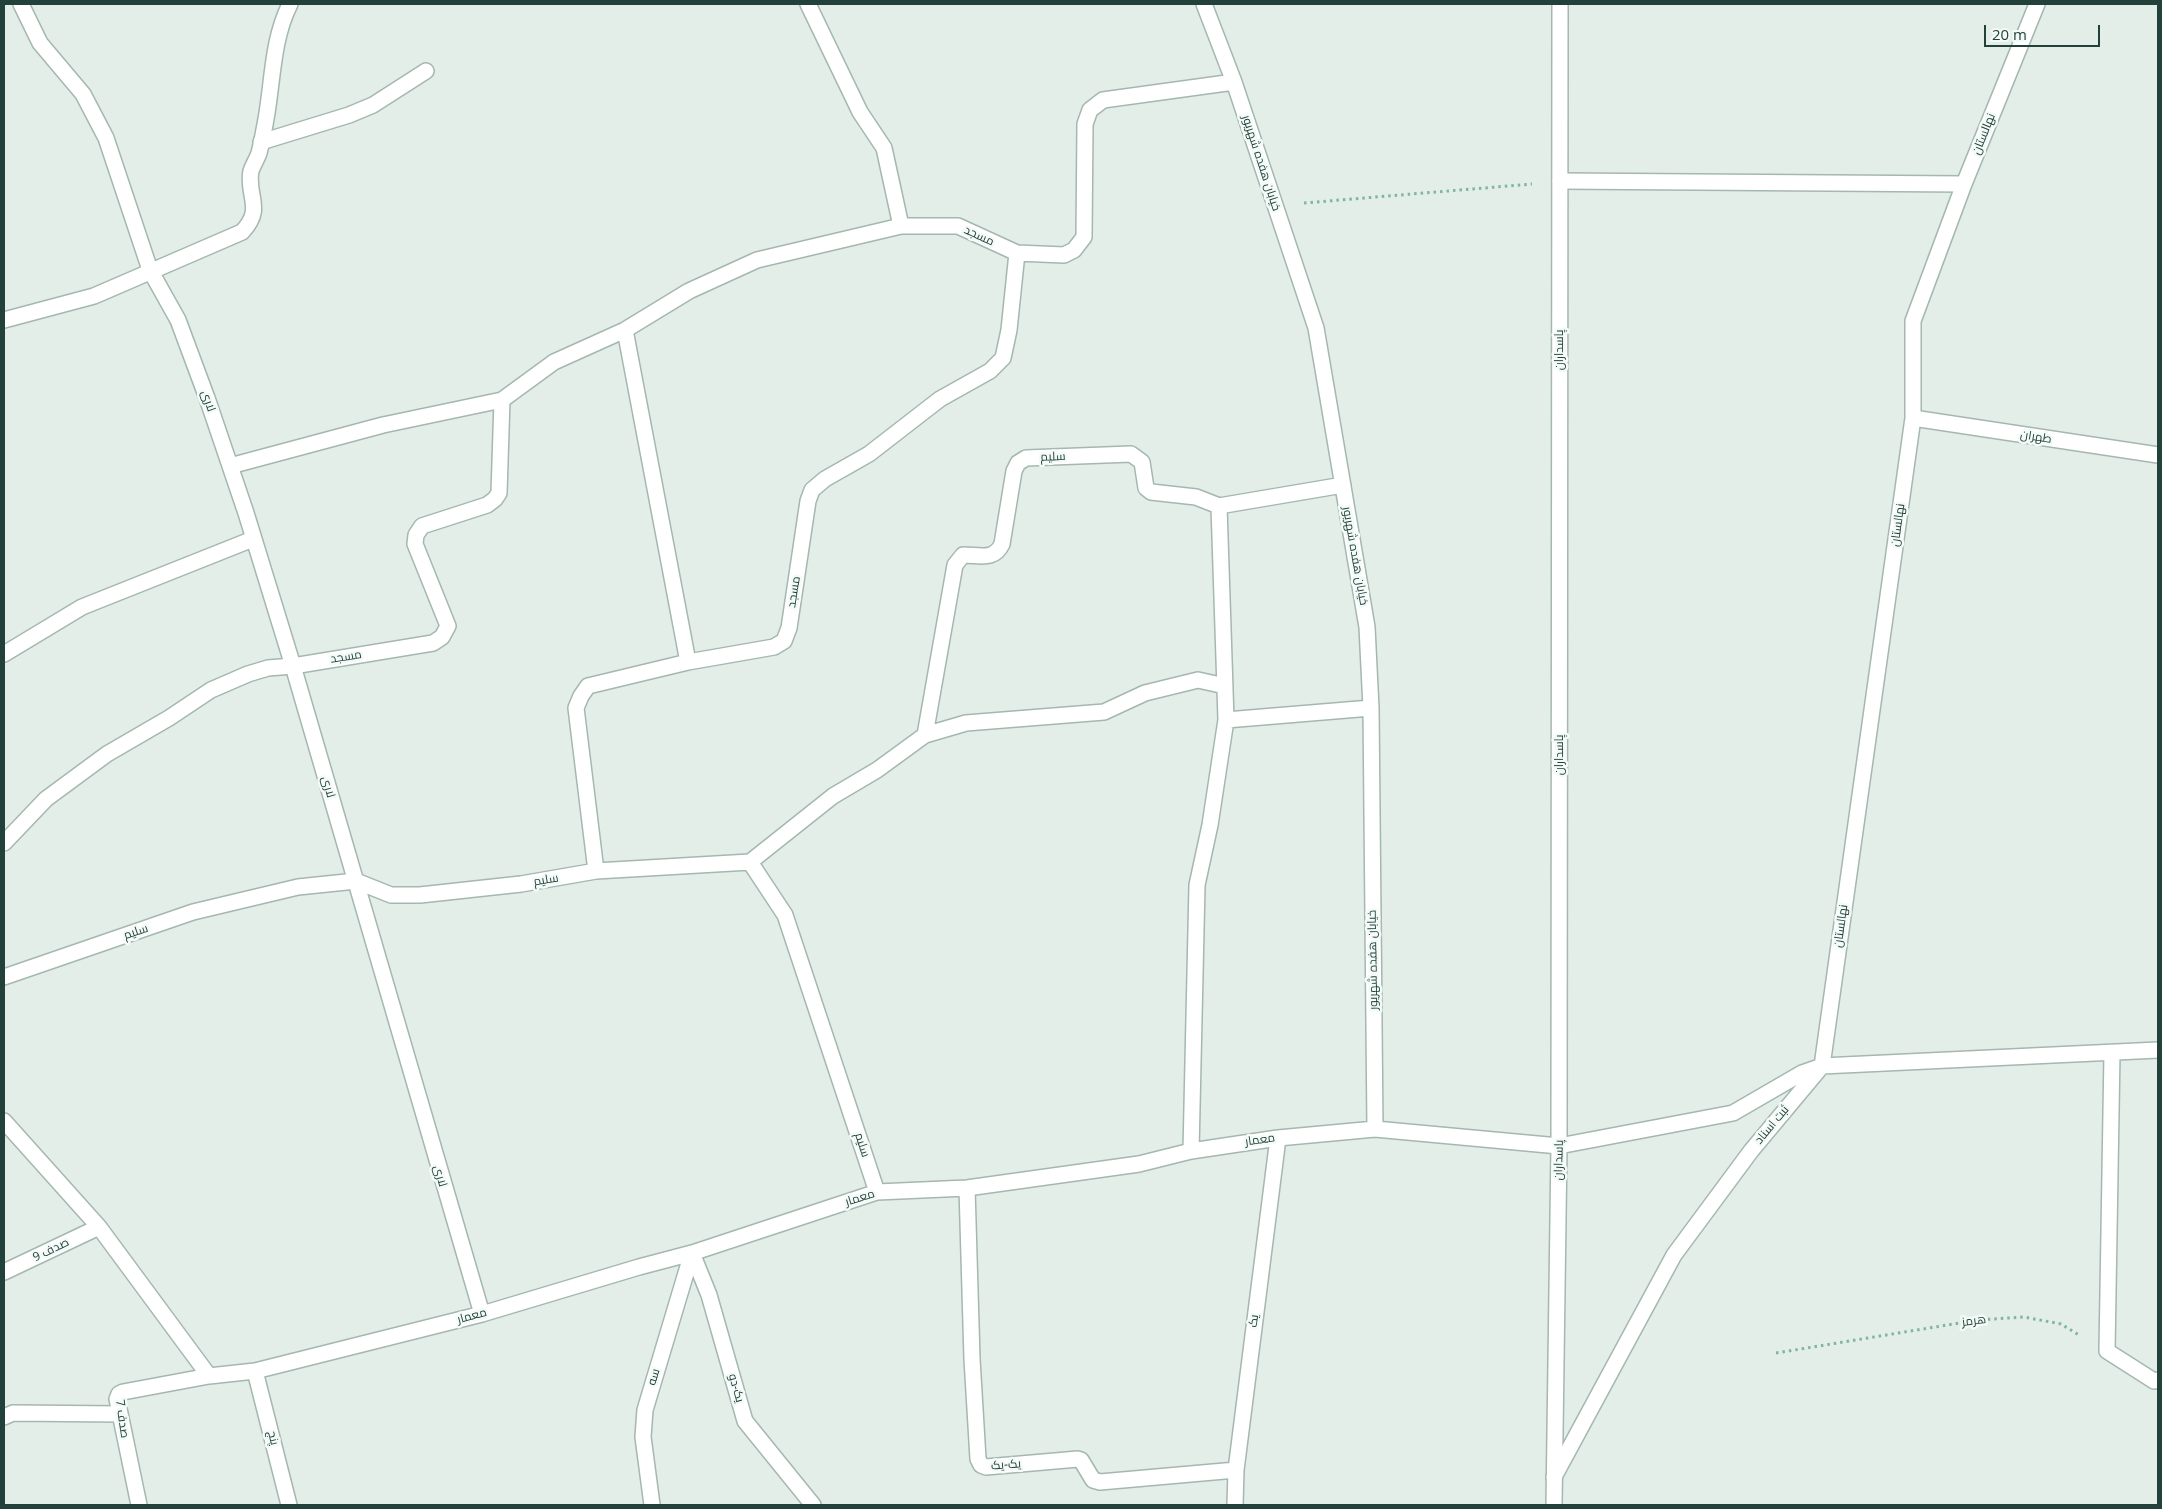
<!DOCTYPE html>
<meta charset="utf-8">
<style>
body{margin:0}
#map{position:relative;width:2162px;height:1509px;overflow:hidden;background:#e3eee9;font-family:"Open Sans",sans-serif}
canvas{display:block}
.frame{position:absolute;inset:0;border:5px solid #21413a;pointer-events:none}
.scale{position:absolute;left:1984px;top:25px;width:116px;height:22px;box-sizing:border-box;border:2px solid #21413a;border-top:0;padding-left:6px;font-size:15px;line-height:18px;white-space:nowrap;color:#21413a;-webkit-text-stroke:4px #f4faf7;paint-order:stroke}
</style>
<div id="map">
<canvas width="2162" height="1509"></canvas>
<div class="frame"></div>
<div class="scale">20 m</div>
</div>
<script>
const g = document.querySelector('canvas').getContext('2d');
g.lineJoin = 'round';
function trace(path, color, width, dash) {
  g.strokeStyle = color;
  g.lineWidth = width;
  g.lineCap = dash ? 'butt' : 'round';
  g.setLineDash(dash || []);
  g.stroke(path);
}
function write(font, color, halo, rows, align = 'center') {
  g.font = font + ' "Open Sans",Cairo,sans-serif';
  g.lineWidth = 5;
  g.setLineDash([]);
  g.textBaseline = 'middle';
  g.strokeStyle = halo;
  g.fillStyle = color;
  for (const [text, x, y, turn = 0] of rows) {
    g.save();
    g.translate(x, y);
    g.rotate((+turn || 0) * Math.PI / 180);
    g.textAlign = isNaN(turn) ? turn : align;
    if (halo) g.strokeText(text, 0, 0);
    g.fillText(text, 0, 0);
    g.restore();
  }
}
const service = new Path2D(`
 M261 142 349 115 373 105 426 71`);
const minor = new Path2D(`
 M21 4 40 43 83 94 106 138 150 270 178 320 207 398 246 513 293 666 482 1314
 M808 4 860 112 884 148 901 226
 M1204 4 1234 82 1316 328 1367 627 1371 708 1375 1129
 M1560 181 1964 184
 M4 320 94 296 242 232C265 208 246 196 251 171 253 165 257 159 259 153 262 142 264 130 266 119 273 80 272 40 290 4
 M625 330 688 662
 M1913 418 2158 455
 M230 466 383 425 502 400 554 362 625 330 689 291 757 260 901 226H958L1017 253 1064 255 1074 250 1084 237 1085 124 1090 110 1103 100 1234 82
 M4 654 82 607 253 539
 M1226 720 1371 708
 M925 735 955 565 963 555C980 555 994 561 1002 544L1014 471 1018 463 1026 458 1131 454 1142 462 1146 488 1151 492 1196 497 1219 506 1343 485
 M4 843 46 799 107 754 169 718 211 690 248 674 268 668 293 666 433 643 442 637 448 626 415 544 416 535 422 526 487 505 495 499 499 493 502 400
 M750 862 833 796 877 770 925 735 966 723 1104 712 1145 693 1198 680 1225 686
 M596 871 576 708 581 696 588 686 688 662 774 647 784 641 789 628 808 501 812 490 825 479 869 454 940 399 990 371 1003 358 1009 330 1017 253
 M4 977 193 912 298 887 356 881 391 895H420L521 884 596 871 750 862 785 915 877 1192
 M2112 1053 2107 1351 2154 1381 2158 1380
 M4 1121 99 1227 209 1376
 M1191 1151 1197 885 1210 825 1226 720 1219 506
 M967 1188 972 1359 978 1459 981 1465 986 1467 1078 1459 1081 1460 1093 1480 1100 1482 1236 1470
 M692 1253 709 1295 745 1421 813 1505
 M4 1272 99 1227
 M255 1371 289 1505
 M4 1417 13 1413 119 1414
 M1554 1477 1674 1255 1751 1151 1822 1066 2158 1050
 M139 1505 117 1399 119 1394 123 1392 209 1376 255 1371 482 1314 639 1267 692 1253 877 1192 967 1188 1139 1164 1191 1151 1278 1138 1375 1129 1559 1146 1733 1113 1802 1073 1822 1066 1913 418V321L1964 184 2037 4
 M652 1505 643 1437 645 1410 692 1253
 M1235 1505 1236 1470 1278 1138`);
const tertiary = new Path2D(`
 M1554 1505 1559 1146 1560 4`);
trace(service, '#a5b7b1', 18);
trace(minor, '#a5b7b1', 18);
trace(tertiary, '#a5b7b1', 18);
trace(new Path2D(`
 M1304 203 1532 184
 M1776 1353 1978 1320 2024 1317 2061 1324 2079 1335`), '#81b4a7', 3, [2.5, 4]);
trace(service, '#fff', 15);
trace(minor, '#fff', 15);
trace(tertiary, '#fff', 15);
write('12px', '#21413a', '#f4faf7', [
 ["نهالستان",1984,134,-68],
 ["خیابان هفده شهریور",1261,163,72],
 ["مسجد",979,236,25],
 ["پاسداران",1560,350,-90],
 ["لاری",208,401,71],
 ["طهران",2036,437,9],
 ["سلیم",1053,457,-2],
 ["نهالستان",1898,525,-82],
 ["خیابان هفده شهریور",1355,556,80],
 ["مسجد",794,592,-81],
 ["مسجد",346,657,-9],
 ["پاسداران",1560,755,-90],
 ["لاری",328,787,74],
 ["سلیم",546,880,-10],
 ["نهالستان",1841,926,-82],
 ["سلیم",136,932,-19],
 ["خیابان هفده شهریور",1373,960,-91],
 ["ثبت اسناد",1772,1125,-50],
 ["معمار",1260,1140,-8],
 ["سلیم",862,1145,72],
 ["پاسداران",1559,1160,-89],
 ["لاری",440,1176,74],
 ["معمار",860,1198,-17],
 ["صدف 9",51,1250,-26],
 ["معمار",472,1316,-15],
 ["یک",1254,1321,-83],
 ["هرمز",1974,1321,-7],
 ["سه",654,1377,-73],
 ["یک-دو",736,1388,74],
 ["صدف 7",122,1419,82],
 ["پنج",273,1438,77],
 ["یک-یک",1006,1465,-4]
]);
</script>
